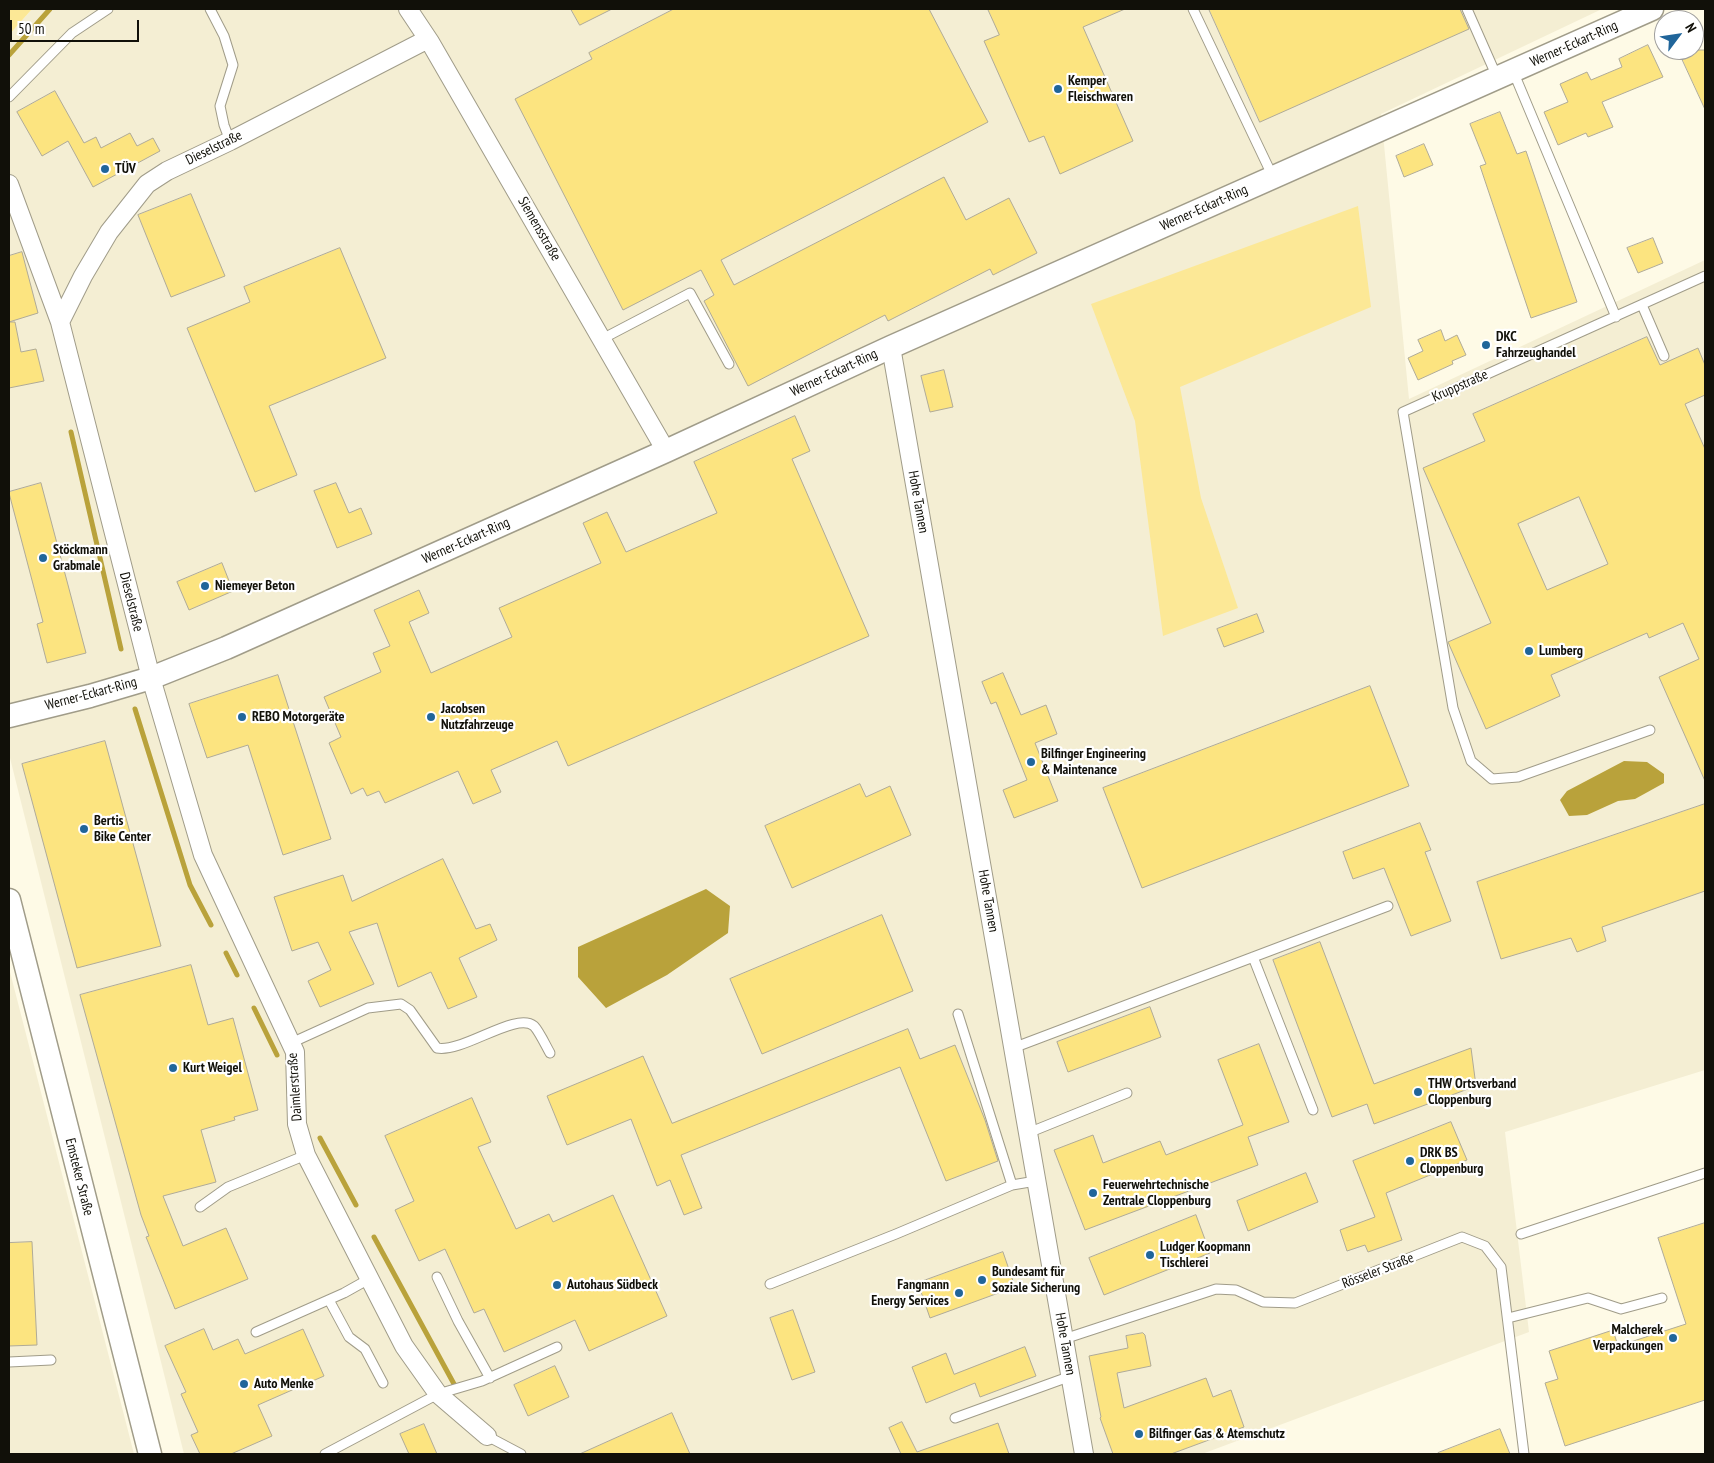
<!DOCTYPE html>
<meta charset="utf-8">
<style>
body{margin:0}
#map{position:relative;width:1714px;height:1463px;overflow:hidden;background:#fefae6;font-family:"PT Sans Narrow",sans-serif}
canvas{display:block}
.frame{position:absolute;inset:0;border:10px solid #111009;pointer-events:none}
.north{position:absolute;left:1654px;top:10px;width:50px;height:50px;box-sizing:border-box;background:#fff;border:1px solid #a09f9d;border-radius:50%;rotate:59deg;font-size:14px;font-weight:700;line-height:20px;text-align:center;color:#111009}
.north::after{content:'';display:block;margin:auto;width:18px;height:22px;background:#20659a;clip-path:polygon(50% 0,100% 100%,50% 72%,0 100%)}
.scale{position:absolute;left:10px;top:20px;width:129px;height:22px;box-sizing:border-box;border:2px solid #111009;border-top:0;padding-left:6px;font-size:15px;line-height:18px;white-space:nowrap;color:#111009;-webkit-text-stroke:4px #fff;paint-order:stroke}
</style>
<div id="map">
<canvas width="1714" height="1463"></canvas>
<div class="frame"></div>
<div class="north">N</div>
<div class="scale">50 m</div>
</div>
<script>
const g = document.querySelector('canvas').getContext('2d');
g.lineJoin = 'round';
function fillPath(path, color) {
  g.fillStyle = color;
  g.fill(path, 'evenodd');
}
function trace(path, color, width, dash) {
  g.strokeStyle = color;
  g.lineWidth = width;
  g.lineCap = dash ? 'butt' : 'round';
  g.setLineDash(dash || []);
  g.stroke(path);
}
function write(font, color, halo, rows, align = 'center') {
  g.font = font + ' "PT Sans Narrow",sans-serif';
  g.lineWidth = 4.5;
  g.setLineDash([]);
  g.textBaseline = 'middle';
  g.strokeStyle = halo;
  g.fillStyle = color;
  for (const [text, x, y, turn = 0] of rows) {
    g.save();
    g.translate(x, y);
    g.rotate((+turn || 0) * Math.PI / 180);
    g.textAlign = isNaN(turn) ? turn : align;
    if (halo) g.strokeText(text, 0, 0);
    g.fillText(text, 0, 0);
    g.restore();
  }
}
fillPath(new Path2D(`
 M32 9H1602L1381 114 1409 399 1705 260V1070L1505 1132 1529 1332 1202 1454H184L9 754V35Z
 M9 968 134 1454H9Z`), '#f4eed3');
fillPath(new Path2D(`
 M9 9H32L9 35Z
 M1358 206 1371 307 1180 387 1201 498 1238 608 1163 636 1135 421 1091 304Z`), '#fce896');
fillPath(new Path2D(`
 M1624 761 1647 762 1664 774V783L1635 799 1618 801 1587 815 1569 816 1560 800 1567 791Z
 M706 889 730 906 728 933 667 975 606 1008 578 977V947Z`), '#b9a23b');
trace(new Path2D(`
 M9 55 50 9
 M71 432 121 649
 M135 709 190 885 211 925
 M226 953 237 975
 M254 1008 277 1055
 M320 1138 356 1205
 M374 1237 454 1384`), '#b9a23b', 5);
const building = new Path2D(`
 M571 9H612L580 25Z
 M674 9H929L988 122 721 260 734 285 944 177 966 220 1009 198 1037 253 993 275 990 269 888 321 885 315 748 386 704 301 714 295 701 270 623 310 515 99 592 59 589 53Z
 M988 9H1125L1083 27 1133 141 1060 174 1044 136 1029 142 984 41 999 35Z
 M1209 9H1460L1469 29 1260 122Z
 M1648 45 1663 77 1602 102 1613 127 1588 137 1586 133 1558 145 1544 112 1568 102 1560 84 1587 72 1591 80 1622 67 1619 59Z
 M1678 50H1705V109Z
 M55 91 84 143 96 137 101 148 130 133 137 146 153 138 160 151 93 187 68 141 42 156 17 112Z
 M1500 112 1517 154 1526 151 1577 302 1531 318 1480 166 1486 164 1470 124Z
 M1424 144 1433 165 1404 177 1396 156Z
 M191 194 225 276 171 297 138 215Z
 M1653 238 1663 263 1638 273 1627 248Z
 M340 248 386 358 269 406 297 475 255 492 187 328 250 302 244 287Z
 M22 252 38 313 9 322V256Z
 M9 322H15L21 352 36 349 44 381 9 388Z
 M1441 330 1445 341 1457 335 1466 355 1452 361 1453 364 1418 380 1408 358 1423 351 1418 340Z
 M1647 337 1660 365 1698 348 1705 365V395L1685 404 1705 449V781L1659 677 1699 659 1683 623 1649 638 1647 633 1551 675 1560 696 1486 729 1448 642 1491 623 1423 468 1485 441 1473 414ZM1579 497 1608 564 1547 590 1518 524Z
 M944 370 953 407 930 412 921 376Z
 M795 416 810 451 792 459 869 636 568 766 557 741 491 770 501 792 473 804 458 771 385 803 379 791 367 796 363 788 351 794 329 743 341 737 324 697 381 672 373 653 390 646 374 610 419 590 429 613 409 622 431 673 512 637 499 608 601 563 583 523 607 512 626 552 717 513 694 462Z
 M41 483 86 653 47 663 37 624 43 622 9 493V492Z
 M336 483 349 513 361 508 372 534 337 548 314 491Z
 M222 563 233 591 189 610 177 582Z
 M1257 614 1264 632 1224 647 1217 629Z
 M1003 673 1021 715 1046 705 1057 734 1035 743 1058 801 1014 818 1003 790 1027 780 996 702 991 704 982 682Z
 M278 675 331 839 283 855 248 745 207 758 189 704Z
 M1370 686 1409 786 1142 888 1103 788Z
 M105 741 161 946 77 968 22 764Z
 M860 784 866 797 890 786 911 835 792 888 765 826Z
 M1705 804V891L1602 927 1606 941 1577 952 1571 938 1501 959 1477 882Z
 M1420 823 1431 850 1425 852 1451 921 1411 936 1384 868 1353 879 1343 852Z
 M443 859 476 929 490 924 497 940 459 958 477 997 448 1009 431 972 398 987 377 923 349 932 374 984 320 1007 308 981 331 970 318 942 292 951 274 897 343 875 352 901Z
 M882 915 913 991 762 1054 730 979Z
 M1320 942 1374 1084 1471 1048 1476 1086 1374 1124 1367 1104 1332 1117 1273 960Z
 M191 965 208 1025 233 1018 258 1110 234 1117 235 1120 201 1130 216 1182 163 1196 183 1246 226 1228 248 1279 175 1309 146 1237 149 1236 141 1215 80 995Z
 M1150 1007 1161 1037 1068 1072 1057 1042Z
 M908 1029 920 1059 955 1045 985 1120 998 1161 946 1181 900 1067 681 1155 702 1208 684 1215 670 1180 657 1186 631 1119 567 1145 547 1096 643 1056 672 1123Z
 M1259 1044 1289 1122 1248 1137 1258 1165 1085 1230 1054 1150 1093 1135 1103 1163 1160 1141 1166 1155 1243 1125 1218 1060Z
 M472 1098 491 1142 478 1147 516 1229 549 1214 553 1222 613 1195 667 1316 589 1351 575 1320 504 1352 484 1309 474 1313 445 1249 419 1261 395 1210 414 1201 385 1136Z
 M1451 1122 1467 1160 1386 1193 1402 1240 1368 1252 1365 1245 1347 1251 1340 1230 1375 1217 1353 1161Z
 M1306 1173 1318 1202 1248 1231 1237 1201Z
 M1196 1215 1210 1253 1104 1295 1089 1258Z
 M1705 1223V1400L1565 1446 1545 1383 1558 1379 1549 1351 1613 1330 1618 1346 1686 1324 1658 1238Z
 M32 1242 37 1345 9 1346V1243Z
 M1003 1252 1015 1287 930 1318 918 1283Z
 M793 1310 815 1372 792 1380 770 1318Z
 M204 1329 213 1350 238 1339 245 1354 303 1329 324 1376 258 1405 272 1436 231 1454H200L191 1435 198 1432 181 1394 186 1392 165 1346Z
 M1143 1333 1145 1335 1151 1366 1117 1373 1124 1408 1206 1378 1213 1397 1231 1390 1244 1427 1171 1454H1113L1100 1418 1101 1417 1089 1356 1128 1348 1126 1336Z
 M1025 1347 1036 1376 980 1397 975 1383 926 1403 912 1367 946 1353 954 1374Z
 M555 1366 569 1397 528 1416 514 1385Z
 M672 1413 690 1454H580Z
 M902 1422 917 1452 998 1423 1009 1454H901L889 1428Z
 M424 1424 437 1454H409L400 1434Z
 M1500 1429 1510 1454H1438V1453Z`);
fillPath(building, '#fce480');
trace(building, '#b0ab98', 1);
const service = new Path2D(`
 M210 9 224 36 233 65 220 106 224 125 230 141
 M1193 9 1273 177
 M1467 9 1497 77
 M1513 71 1616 317
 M9 97 72 33 108 9
 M1642 305 1664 356
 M602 339 690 293 729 364
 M1650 730 1518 777 1492 779 1471 761 1453 708 1403 412 1705 276
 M1253 957 1313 1110
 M958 1014 1012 1185
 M291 1043 368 1008 401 1004 410 1010 437 1048C463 1053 516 1011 534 1026 539 1031 546 1046 550 1053
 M1013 1048 1388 906
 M1028 1133 1127 1093
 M200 1207 228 1187 306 1155
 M1521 1234 1705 1173
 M437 1277 458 1321 490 1378
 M770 1284 896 1234 1012 1185 1036 1181
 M329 1300 349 1337 365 1349 383 1383
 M1508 1318 1588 1298 1621 1309 1662 1298
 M256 1332 344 1293 369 1279
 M1064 1339 1216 1289 1236 1290 1263 1302 1295 1303 1462 1237 1485 1246 1501 1267 1524 1454
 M9 1362 51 1360
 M955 1418 1071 1376
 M487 1436 521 1454
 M325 1454 438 1394 482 1381 557 1347`);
const minor = new Path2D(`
 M408 9 430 42 666 451
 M9 184 60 322 151 678 203 855 295 1052 297 1124 306 1155 404 1346 438 1394 487 1436
 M60 322 83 276 109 232 147 184 167 171 230 141 428 39
 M891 347 1084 1454`);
const tertiary = new Path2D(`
 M9 716 90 696 151 678 226 648 666 451 891 347 1652 9
 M9 900 150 1454`);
trace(service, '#a09c89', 11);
trace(minor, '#a09c89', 20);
trace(tertiary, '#a09c89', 25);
trace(service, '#fff', 9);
trace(minor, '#fff', 18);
trace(tertiary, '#fff', 22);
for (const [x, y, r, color] of [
 [1058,89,5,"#20659a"],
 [105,169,5,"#20659a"],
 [1486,345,5,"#20659a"],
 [43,558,5,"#20659a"],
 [205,586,5,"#20659a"],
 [1529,651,5,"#20659a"],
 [242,717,5,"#20659a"],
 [431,717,5,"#20659a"],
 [1031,762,5,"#20659a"],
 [84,829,5,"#20659a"],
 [173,1068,5,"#20659a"],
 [1418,1092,5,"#20659a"],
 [1410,1161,5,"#20659a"],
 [1093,1193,5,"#20659a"],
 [1150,1255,5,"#20659a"],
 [982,1280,5,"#20659a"],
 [557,1285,5,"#20659a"],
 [959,1293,5,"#20659a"],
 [1673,1338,5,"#20659a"],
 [244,1384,5,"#20659a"],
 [1139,1434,5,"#20659a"]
]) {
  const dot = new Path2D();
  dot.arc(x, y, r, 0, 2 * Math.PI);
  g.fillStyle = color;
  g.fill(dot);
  trace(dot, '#fff', 2);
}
write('14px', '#111009', '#fff', [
 ["Werner-Eckart-Ring",1574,44,-24],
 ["Dieselstraße",214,148,-26],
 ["Werner-Eckart-Ring",1204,208,-24],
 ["Siemensstraße",539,229,60],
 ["Werner-Eckart-Ring",834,373,-25],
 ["Kruppstraße",1460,386,-24],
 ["Hohe Tannen",918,502,80],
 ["Werner-Eckart-Ring",466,541,-24],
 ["Dieselstraße",131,602,76],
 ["Werner-Eckart-Ring",91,694,-15],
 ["Hohe Tannen",988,901,80],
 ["Daimlerstraße",295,1087,-94],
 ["Emsteker Straße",79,1177,76],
 ["Rösseler Straße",1378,1271,-21],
 ["Hohe Tannen",1065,1344,80]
]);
write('bold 14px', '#111009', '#fff', [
 ["Kemper",1068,81],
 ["Fleischwaren",1068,97],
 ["TÜV",115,169],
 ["DKC",1496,337],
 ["Fahrzeughandel",1496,353],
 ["Stöckmann",53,550],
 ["Grabmale",53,566],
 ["Niemeyer Beton",215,586],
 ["Lumberg",1539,651],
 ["Jacobsen",441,709],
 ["Nutzfahrzeuge",441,725],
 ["REBO Motorgeräte",252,717],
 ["Bilfinger Engineering",1041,754],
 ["& Maintenance",1041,770],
 ["Bertis",94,821],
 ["Bike Center",94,837],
 ["Kurt Weigel",183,1068],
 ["THW Ortsverband",1428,1084],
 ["Cloppenburg",1428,1100],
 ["DRK BS",1420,1153],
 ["Cloppenburg",1420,1169],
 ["Feuerwehrtechnische",1103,1185],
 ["Zentrale Cloppenburg",1103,1201],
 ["Ludger Koopmann",1160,1247],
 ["Tischlerei",1160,1263],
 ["Bundesamt für",992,1272],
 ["Soziale Sicherung",992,1288],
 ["Autohaus Südbeck",567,1285],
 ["Fangmann",949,1285,"right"],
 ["Energy Services",949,1301,"right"],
 ["Malcherek",1663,1330,"right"],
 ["Verpackungen",1663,1346,"right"],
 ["Auto Menke",254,1384],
 ["Bilfinger Gas & Atemschutz",1149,1434]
], 'left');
</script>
